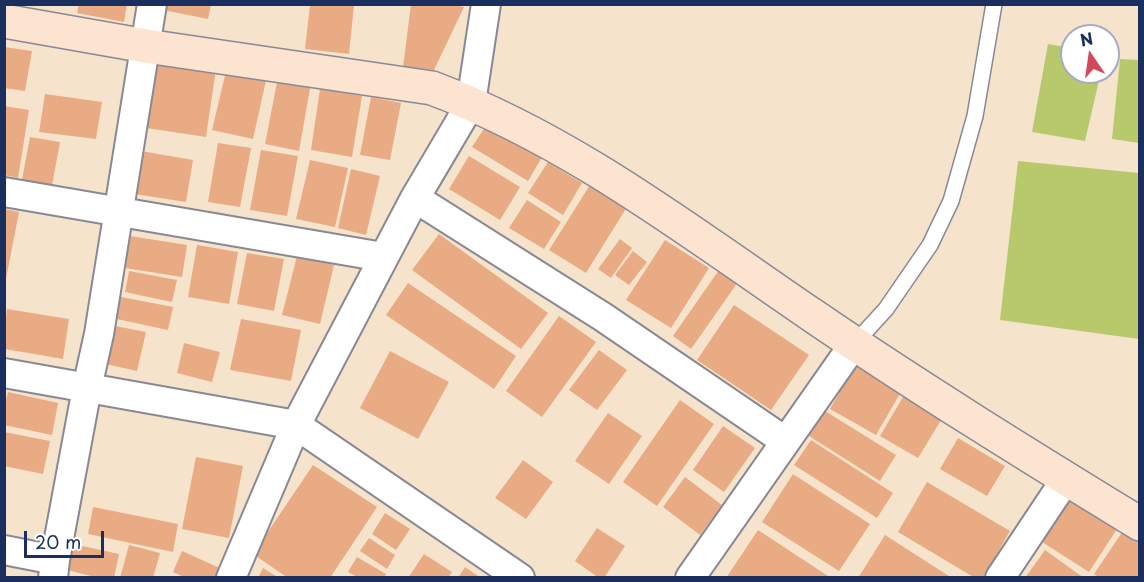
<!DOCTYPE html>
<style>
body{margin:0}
#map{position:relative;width:1144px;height:582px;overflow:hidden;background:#f6e3cc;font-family:"Playpen Sans",sans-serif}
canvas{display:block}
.frame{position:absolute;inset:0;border:6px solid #1b2f5e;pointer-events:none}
.north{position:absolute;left:1060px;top:24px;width:60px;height:60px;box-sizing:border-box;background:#fff;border:2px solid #a4acbf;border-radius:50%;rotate:347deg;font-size:16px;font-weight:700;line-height:24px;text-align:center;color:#1b2f5e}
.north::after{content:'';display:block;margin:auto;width:21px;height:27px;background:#d1495b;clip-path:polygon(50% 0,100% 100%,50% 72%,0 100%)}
.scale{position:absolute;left:24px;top:531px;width:80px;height:27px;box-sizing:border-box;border:3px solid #1b2f5e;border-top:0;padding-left:8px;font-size:18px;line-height:21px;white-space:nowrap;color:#1b2f5e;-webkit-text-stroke:4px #fff;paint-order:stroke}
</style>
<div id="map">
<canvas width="1144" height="582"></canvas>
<div class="frame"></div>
<div class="north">N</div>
<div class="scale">20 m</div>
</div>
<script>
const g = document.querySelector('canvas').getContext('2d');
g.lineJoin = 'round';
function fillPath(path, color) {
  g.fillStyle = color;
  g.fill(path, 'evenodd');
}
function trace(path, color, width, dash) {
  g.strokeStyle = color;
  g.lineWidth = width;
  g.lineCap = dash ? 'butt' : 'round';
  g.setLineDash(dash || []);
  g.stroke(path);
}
fillPath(new Path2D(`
 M1048 44 1072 48V72H1101L1085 141 1032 132Z
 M1120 59 1139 60V143L1112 139Z
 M1018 161 1139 173V339L1000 320Z`), '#b8c96c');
fillPath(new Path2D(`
 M79 4H127L124 22 77 13Z
 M165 4H211L208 19 163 10Z
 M411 4H447L464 7 434 70 403 67Z
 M310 5H354L349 54 305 49Z
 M4 47 32 51 25 91 4 88Z
 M151 59 216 69 206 137 140 127Z
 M227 67 267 76 253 139 212 130Z
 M278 77 311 83 299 151 265 144Z
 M320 89 362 96 352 157 311 150Z
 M45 94 102 102 96 139 39 132Z
 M371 97 401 103 390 160 360 155Z
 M4 106 29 110 18 178 4 175Z
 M489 121 544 154 528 181 472 147Z
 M30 137 60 142 51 191 21 185Z
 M218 143 251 148 240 207 208 202Z
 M135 150 193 160 186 202 128 193Z
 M261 150 298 156 287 216 250 210Z
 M469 156 520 187 500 220 449 189Z
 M310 160 348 168 335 227 296 219Z
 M548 162 582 183 563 215 528 193Z
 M351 169 380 176 366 235 338 228Z
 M590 185 627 207 586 273 549 250Z
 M527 200 561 222 544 249 509 228Z
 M4 209 19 212 6 279H4Z
 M439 234 548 313 521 349 412 270Z
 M130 236 187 245 182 277 125 268Z
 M620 239 632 248 611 278 598 269Z
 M665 240 709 268 671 328 626 300Z
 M197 245 238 252 229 304 188 297Z
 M633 251 647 262 629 285 615 275Z
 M247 253 284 259 274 311 237 304Z
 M297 256 334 265 320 324 282 315Z
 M719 270 738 282 691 349 673 336Z
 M129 271 177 280 172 302 125 292Z
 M408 283 516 356 494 389 386 315Z
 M116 296 173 307 168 330 112 318Z
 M734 305 809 355 771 410 697 360Z
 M7 309 69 319 63 359 5 349V327Z
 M559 316 596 342 542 417 506 391Z
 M241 319 301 330 291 381 230 370Z
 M110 325 146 332 137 371 101 363Z
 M184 343 220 352 212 382 177 373Z
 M599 350 627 370 597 410 569 390Z
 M390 351 449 382 418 439 360 408Z
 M858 359 905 385 876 435 830 409Z
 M907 390 946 412 918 458 880 436Z
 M8 392 58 403 52 435 4 425V408Z
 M680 400 714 424 657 506 623 482Z
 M825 411 896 455 880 481 809 436Z
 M608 413 642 436 609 484 575 461Z
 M723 426 755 448 724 492 693 470Z
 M4 432 50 441 43 474 4 466Z
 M958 438 1005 466 987 496 940 469Z
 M811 440 893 493 877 518 794 465Z
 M196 457 243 466 229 538 182 529Z
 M523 460 553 482 526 519 495 498Z
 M313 465 377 507 330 578H288L253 554Z
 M793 474 870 524 839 571 762 522Z
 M685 477 722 505 700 535 663 507Z
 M927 482 1010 531 983 578H975L898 532Z
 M1068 494 1119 526 1089 572 1039 540Z
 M93 507 178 524 173 552 88 534Z
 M385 513 410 529 396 550 372 534Z
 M597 528 625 546 604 578H599L575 561Z
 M1125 528 1140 537V578H1099L1094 574Z
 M758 530 828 576 827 578H726Z
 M885 535 952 578H858Z
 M369 538 395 555 387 569 360 551Z
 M73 544 119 554 114 578H99L67 570Z
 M129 545 160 553 153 578H120Z
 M1045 550 1084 578H1025Z
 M182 551 222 569 218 578H186L173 572Z
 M424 554 452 572 448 578H408Z
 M357 557 386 574 384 578H359L348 572Z
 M465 567 481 578H458Z
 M263 568 279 578H258Z`), '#e9ab83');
const lane = new Path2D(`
 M854 344 886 309 930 245 951 201 975 116 994 4`);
const street = new Path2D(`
 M4 192 383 257
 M415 198 603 317 785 441
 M4 373 296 425 520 578
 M4 550 55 560
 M53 578 55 560 87 388 99 334 152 4
 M231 578 296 425 415 198 471 103 486 4
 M690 578 854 344
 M1000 578 1066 479`);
const secondary = new Path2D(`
 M4 21 146 46 432 88C571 140 690 232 812 315 919 388 1029 456 1140 524`);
trace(lane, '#888995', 18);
trace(street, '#888995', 32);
trace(secondary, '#888995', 36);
trace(lane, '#fff', 15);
trace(street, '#fff', 28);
trace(secondary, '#fde4d0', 33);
</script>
